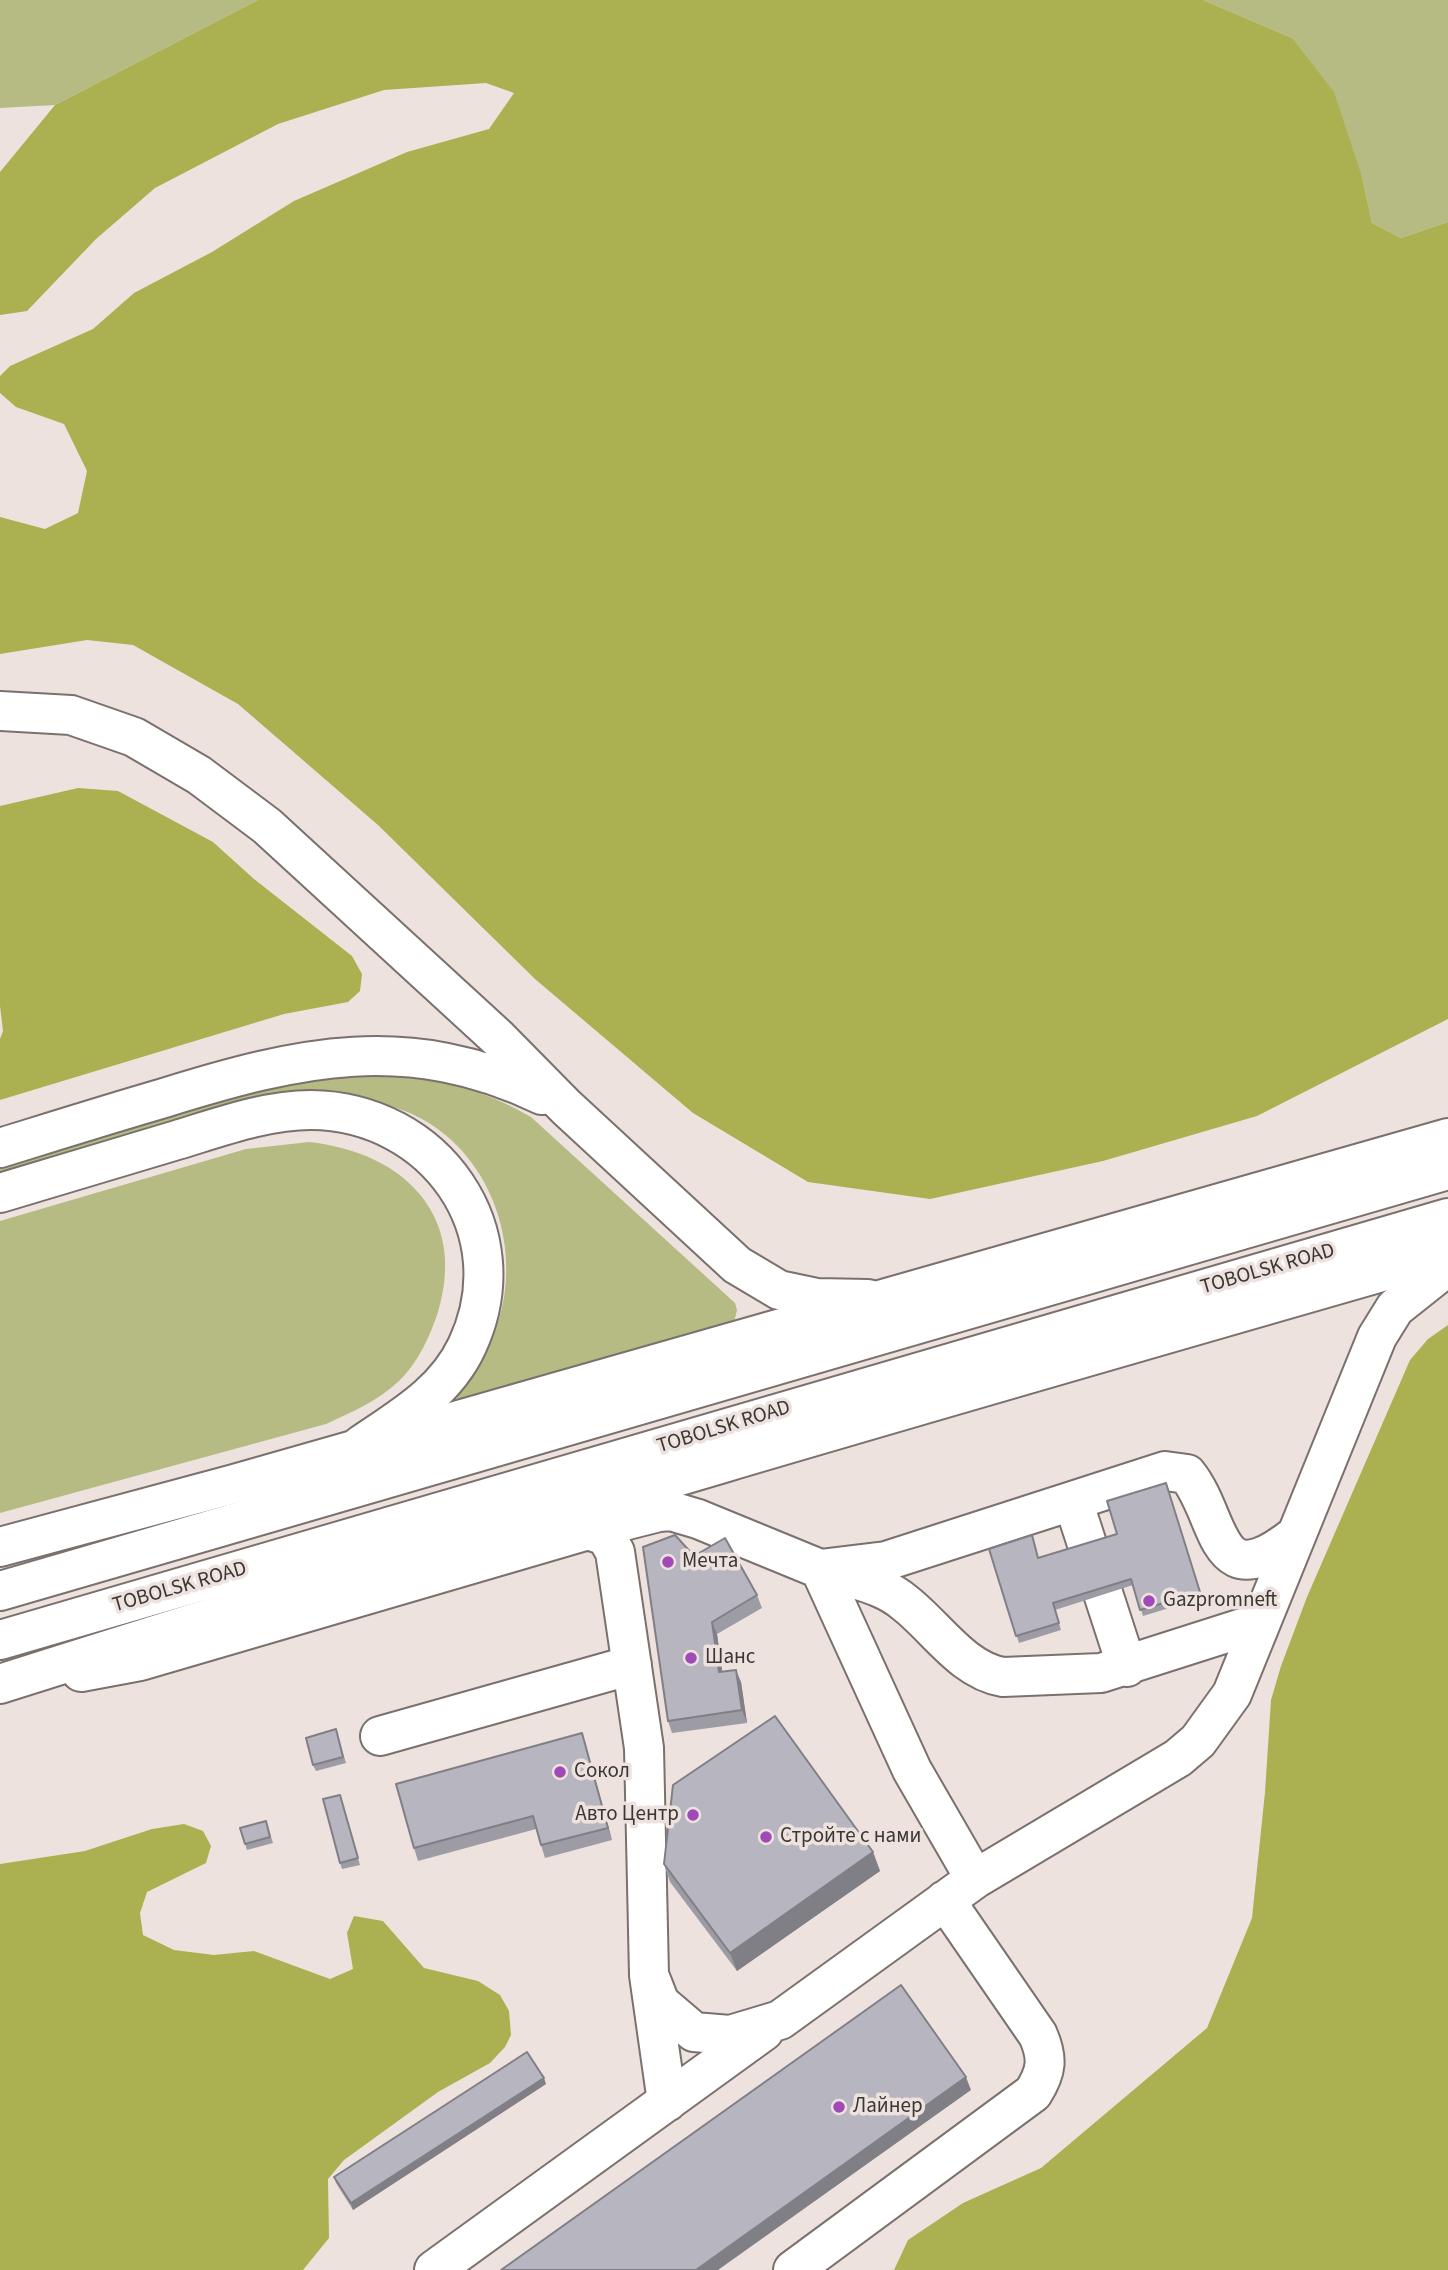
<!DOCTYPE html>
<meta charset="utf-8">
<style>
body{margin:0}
canvas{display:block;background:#ede2de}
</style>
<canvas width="1448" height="2270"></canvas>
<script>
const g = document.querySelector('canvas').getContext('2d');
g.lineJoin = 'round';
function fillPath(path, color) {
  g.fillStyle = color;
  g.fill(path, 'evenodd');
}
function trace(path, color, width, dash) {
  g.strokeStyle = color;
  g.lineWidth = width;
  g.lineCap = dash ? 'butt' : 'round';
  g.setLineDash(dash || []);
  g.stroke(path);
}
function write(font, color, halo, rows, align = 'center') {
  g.font = font + ' "Source Sans 3",sans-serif';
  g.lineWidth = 7;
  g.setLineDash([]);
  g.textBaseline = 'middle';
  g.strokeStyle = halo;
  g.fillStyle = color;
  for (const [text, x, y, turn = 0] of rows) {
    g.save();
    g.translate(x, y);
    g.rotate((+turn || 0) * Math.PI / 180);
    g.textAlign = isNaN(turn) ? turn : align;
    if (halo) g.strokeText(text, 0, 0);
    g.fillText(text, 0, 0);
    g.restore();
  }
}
fillPath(new Path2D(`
 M0 0H258L55 105 0 108Z
 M1203 0H1448V222L1401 238 1372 223 1362 177 1292 38Z
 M364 1073C429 1076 475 1085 531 1117L735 1303 737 1310 734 1323 457 1401C460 1379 487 1355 495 1331 525 1254 494 1157 420 1118 392 1103 363 1099 332 1094L0 1176V1168C120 1131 239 1083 364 1073Z
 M309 1142C402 1152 468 1214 438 1312 430 1336 418 1363 399 1381 378 1401 352 1412 326 1424L0 1513V1221L246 1149Z`), '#b6bb84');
fillPath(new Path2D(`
 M258 0H1203L1292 38 1334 92 1362 177 1372 223 1401 238 1448 222V1019L1257 1116 1103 1161 930 1199 808 1182 693 1113 535 979 378 825 238 704 133 645 87 640 0 654V517L45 529 78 513 87 471 64 424 16 407 0 393V376L10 366 93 329 134 293 212 252 294 201 407 152 489 129 514 93 486 83 384 90 278 124 155 188 96 239 27 311 0 315V172L55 105Z
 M78 788 118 791 213 842 254 879 352 956 362 974 360 991 348 1002 284 1014 0 1100V1039L3 1031 0 1006V806Z
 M1448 1325V2270H894L908 2240 963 2203 1041 2168 1207 2028 1252 1918 1265 1792 1271 1700 1281 1666 1307 1597 1410 1360 1428 1339Z
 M184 1824 203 1831 211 1846 206 1863 147 1892 140 1913 143 1935 174 1950 214 1955 254 1951 330 1979 353 1969 347 1933 354 1916 383 1921 424 1968 478 1981 500 1995 509 2011 511 2035 505 2047 490 2063 438 2092 344 2160 328 2179 329 2238 303 2270H0V1864L85 1851 152 1829Z`), '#abb150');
const minor = new Path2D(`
 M0 711 71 715 134 737 199 775 267 826 498 1038 566 1107 737 1265 779 1290 817 1298 868 1299
 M0 1148C55 1131 109 1114 164 1098 299 1056 408 1031 542 1095
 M0 1193C59 1175 118 1158 177 1140 220 1127 266 1110 311 1110 435 1111 521 1231 467 1346 445 1393 402 1417 361 1445
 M1073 1501 1127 1667
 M588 1530 606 1536 615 1552 644 1748 649 1975 667 2102
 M820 1569 912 1770 975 1879
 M836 1573C860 1581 885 1586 905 1603 936 1627 962 1670 1003 1677L1101 1673 1261 1622
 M81 1672 140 1661 588 1530 659 1512 671 1511 698 1519 820 1569 886 1561 1165 1471 1187 1474C1223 1519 1213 1601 1296 1535
 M380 1736 632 1665
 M649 1975 660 2003 694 2032 730 2035 780 2020 975 1879 1178 1758 1198 1741 1232 1694 1377 1337 1395 1308 1448 1266
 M434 2270 764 2031
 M793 2270 1033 2093C1047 2071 1048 2058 1038 2035L945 1900`);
const major = new Path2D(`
 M0 1547 234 1484 1448 1138
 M0 1684C480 1531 964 1392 1448 1253`);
const highway = new Path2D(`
 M0 1591 1448 1170
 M0 1640 1448 1218`);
trace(minor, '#7a706c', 42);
trace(major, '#7a706c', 42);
trace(highway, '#7a706c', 42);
trace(minor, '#fff', 38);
trace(major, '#fff', 38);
trace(highway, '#fff', 38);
fillPath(new Path2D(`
 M1166 1483 1202 1598 1143 1616 1133 1585 1055 1610 1061 1630 1019 1643 989 1549 1039 1558 1117 1534Z
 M694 1556 757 1595 762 1608 717 1634 722 1671 741 1682 747 1723 672 1733 668 1721Z
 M582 1733 586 1746 612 1840 545 1858 536 1829 418 1861 414 1848Z
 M338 1736 346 1763 316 1771 313 1765Z
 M340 1795 360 1865 342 1869 340 1863Z
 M268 1827 273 1843 247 1850 240 1828Z
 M873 1852 880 1871 737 1971 670 1882 664 1864Z
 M546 2084 353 2210 336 2183 334 2177Z`), '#9d9ca4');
fillPath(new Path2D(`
 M712 1622 717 1634 724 1684 719 1672Z
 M736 1670 741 1682 747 1723 742 1710Z
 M582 1733 586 1746 612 1840 608 1828Z
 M873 1852 880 1871 737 1971 730 1953Z
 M966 2077 971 2090 718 2270H696Z
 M544 2078 546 2084 353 2210 351 2203Z`), '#807f86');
const building = new Path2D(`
 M1166 1483 1200 1592 1140 1610 1131 1579 1053 1603 1059 1623 1016 1636 989 1549 1032 1535 1038 1558 1117 1534 1107 1501Z
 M675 1535 694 1556 725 1538 757 1595 712 1622 719 1672 736 1670 742 1710 668 1721 643 1547Z
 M775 1716 873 1852 730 1953 664 1864 673 1785Z
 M336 1729 343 1757 313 1765 306 1738Z
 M582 1733 608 1828 541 1845 533 1816 414 1848 396 1784Z
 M340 1795 358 1858 340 1863 323 1799Z
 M266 1821 270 1837 245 1844 240 1828Z
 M901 1985 966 2077 696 2270H501Z
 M527 2052 544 2078 351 2203 334 2177Z`);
fillPath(building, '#b7b5bf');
trace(building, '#807f86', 2);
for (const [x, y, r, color] of [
 [668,1562,7,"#a04ab7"],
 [1149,1601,7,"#a04ab7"],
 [691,1658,7,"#a04ab7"],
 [560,1772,7,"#a04ab7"],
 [693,1815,7,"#a04ab7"],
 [766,1837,7,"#a04ab7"],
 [839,2107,7,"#a04ab7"]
]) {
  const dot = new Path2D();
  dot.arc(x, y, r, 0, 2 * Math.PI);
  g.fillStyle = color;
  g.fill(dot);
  trace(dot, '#ede2de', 2.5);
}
write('21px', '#3b3735', '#ede2de', [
 ["TOBOLSK ROAD",1268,1270,-16],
 ["TOBOLSK ROAD",724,1428,-17],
 ["TOBOLSK ROAD",180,1588,-16]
]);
write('21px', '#3b3735', '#ede2de', [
 ["Мечта",682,1562],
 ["Gazpromneft",1163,1601],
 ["Шанс",705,1658],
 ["Сокол",574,1772],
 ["Авто Центр",679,1815,"right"],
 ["Стройте с нами",780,1837],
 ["Лайнер",853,2107]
], 'left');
</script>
